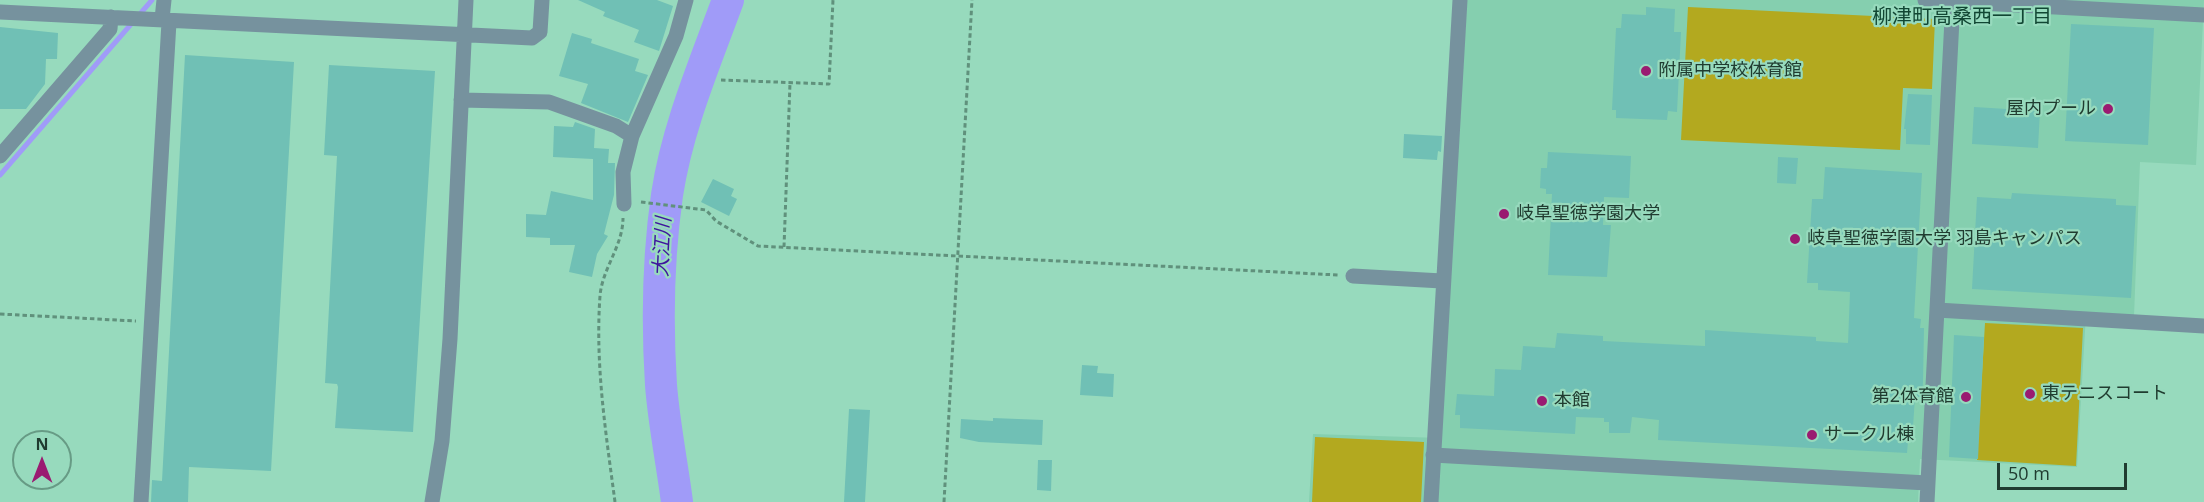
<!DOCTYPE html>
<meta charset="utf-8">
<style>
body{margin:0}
#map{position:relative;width:2204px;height:502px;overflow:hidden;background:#97dabd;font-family:"Open Sans",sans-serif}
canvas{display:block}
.north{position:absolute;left:12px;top:430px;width:60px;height:60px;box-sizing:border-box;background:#97dabd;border:2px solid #679b85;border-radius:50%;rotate:0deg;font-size:16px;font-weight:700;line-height:24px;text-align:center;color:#203c30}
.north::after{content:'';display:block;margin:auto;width:21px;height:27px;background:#9a1b71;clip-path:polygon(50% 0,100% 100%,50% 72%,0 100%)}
.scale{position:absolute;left:1997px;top:463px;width:130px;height:27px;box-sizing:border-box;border:3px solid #203c30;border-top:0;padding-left:8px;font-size:18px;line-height:21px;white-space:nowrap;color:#203c30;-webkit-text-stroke:4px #97dabd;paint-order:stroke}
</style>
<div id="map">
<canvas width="2204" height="502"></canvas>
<div class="north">N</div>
<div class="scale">50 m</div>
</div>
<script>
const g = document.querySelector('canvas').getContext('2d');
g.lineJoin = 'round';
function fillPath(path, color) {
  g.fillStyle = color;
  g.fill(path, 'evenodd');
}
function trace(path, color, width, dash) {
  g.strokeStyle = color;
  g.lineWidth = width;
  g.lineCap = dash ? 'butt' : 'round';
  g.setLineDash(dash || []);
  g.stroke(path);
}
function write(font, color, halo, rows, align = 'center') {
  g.font = font + ' "Open Sans","Noto Sans JP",sans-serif';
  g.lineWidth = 4.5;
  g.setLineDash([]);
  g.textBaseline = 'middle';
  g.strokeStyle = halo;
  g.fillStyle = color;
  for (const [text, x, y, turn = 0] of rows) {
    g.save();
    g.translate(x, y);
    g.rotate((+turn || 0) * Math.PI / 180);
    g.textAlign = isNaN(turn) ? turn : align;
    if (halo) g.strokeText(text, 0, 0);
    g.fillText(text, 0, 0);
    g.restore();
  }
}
fillPath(new Path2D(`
 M1467 0H2204L2196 165 2140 162 2134 316 2086 314 2077 467 1920 459 1918 502H1309L1313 434 1441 438Z`), '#85cfaf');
fillPath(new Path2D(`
 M1688 7 1935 19 1932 89 1903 88 1900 150 1681 140Z
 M1985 323 2083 328 2076 466 1977 460Z
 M1315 437 1424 442 1421 502H1312Z`), '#b3a91f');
trace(new Path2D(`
 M0 175 152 0`), '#a09bf8', 5);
trace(new Path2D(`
 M677 502C672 463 664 424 661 385 657 322 658 258 667 195 677 128 705 63 728 0`), '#a09bf8', 32);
fillPath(new Path2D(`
 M578 0H657L673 6 659 51 634 42 639 30 603 16 605 12Z
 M1646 7 1675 9 1674 32H1681L1677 112 1668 111 1667 120 1616 118V110H1612L1616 28H1621L1622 14 1646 15Z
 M2071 24 2154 28 2148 145 2065 141Z
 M0 27 58 33 57 59H46L45 84 26 109H0Z
 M572 33 592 39 591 43 639 59 635 71 648 75 628 122 581 103 588 84 559 76Z
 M185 55 294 62 271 471 189 467 188 502H151L152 480 162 481Z
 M329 65 435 71 413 432 335 428 338 387 337 384 325 383 337 156 324 155Z
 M1908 94 1932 95 1930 145 1906 144V129H1904Z
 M1974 107 2040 111 2038 148 1972 144Z
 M575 122 595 129 594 148 609 149 608 163H615L614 195 604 234 608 236 597 254 592 277 569 272 575 245H550V238L526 237V214L546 215 551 191 593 200V159L553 157 554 126 573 127Z
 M1404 134 1442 136 1441 152 1438 151 1437 160 1403 158Z
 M1548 152 1631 156 1629 198 1604 197 1603 225H1611L1607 277 1548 275 1552 194H1546V189L1540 188 1541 168H1547Z
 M1778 157 1798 158 1796 184 1777 183Z
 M1825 167 1922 173 1914 318 1921 319 1920 328H1924L1923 382 1922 397H1915L1912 442 1908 441 1907 453 1658 440 1659 420 1632 417 1630 433H1609V422H1604V418L1576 417 1575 434 1460 428V415H1455L1457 394 1494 396 1495 369 1521 370 1523 346 1555 348 1557 333 1603 336V341L1705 346V330L1816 337V341L1848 343 1850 292 1818 290V283H1807L1812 199H1823Z
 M713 179 734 189 731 196 737 199 729 216 701 202Z
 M2012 193 2116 199V205L2136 206 2131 298 1972 289 1977 197 2011 199Z
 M1954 335 1984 337 1978 459 1949 457Z
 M1082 365 1098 366 1097 373 1114 374 1113 397 1080 395Z
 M849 409 870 410 865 502H844Z
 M993 418 1043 420 1042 445 979 442 960 438 961 419 993 421Z
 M1038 460H1052L1051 491 1037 490Z`), '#70c0b5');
trace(new Path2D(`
 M721 80 829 84 833 0
 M641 202 706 210 716 221 758 246 1338 275
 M784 247 790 83
 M0 314 136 321
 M615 502C606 434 595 365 600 296 602 269 623 246 623 218
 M944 502 972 0`), '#60917c', 3, [4.5, 3]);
trace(new Path2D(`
 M1925 0 2204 15
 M0 12 532 38 540 32 542 0
 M162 19 164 0
 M461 100 549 102 616 126 632 136
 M0 156 110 29 111 17
 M624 204 623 172 632 136 676 36 686 0
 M1353 276 1442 281
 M1937 310 2204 326
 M1433 455 1927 483
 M141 502 169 22
 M432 502 442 441 450 339 466 0
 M1431 502 1460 0
 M1927 502 1953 0`), '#76929e', 15);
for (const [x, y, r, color] of [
 [1646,71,6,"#9a1b71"],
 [2108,109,6,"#9a1b71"],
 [1504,214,6,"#9a1b71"],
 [1795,239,6,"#9a1b71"],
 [2030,394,6,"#9a1b71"],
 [1966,397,6,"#9a1b71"],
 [1542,401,6,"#9a1b71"],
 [1812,435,6,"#9a1b71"]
]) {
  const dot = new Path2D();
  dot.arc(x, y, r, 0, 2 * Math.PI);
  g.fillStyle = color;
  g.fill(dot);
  trace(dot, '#97dabd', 2);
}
write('18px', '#203c30', '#97dabd', [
 ["附属中学校体育館",1658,71],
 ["屋内プール",2096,109,"right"],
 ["岐阜聖徳学園大学",1516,214],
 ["岐阜聖徳学園大学 羽島キャンパス",1807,239],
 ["東テニスコート",2042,394],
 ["第2体育館",1954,397,"right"],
 ["本館",1554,401],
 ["サークル棟",1824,435]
], 'left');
write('20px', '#114633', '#97dabd', [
 ["柳津町高桑西一丁目",1962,17]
]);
write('italic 20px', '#3e149e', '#97dabd', [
 ["大江川",663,247,-87]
]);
</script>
